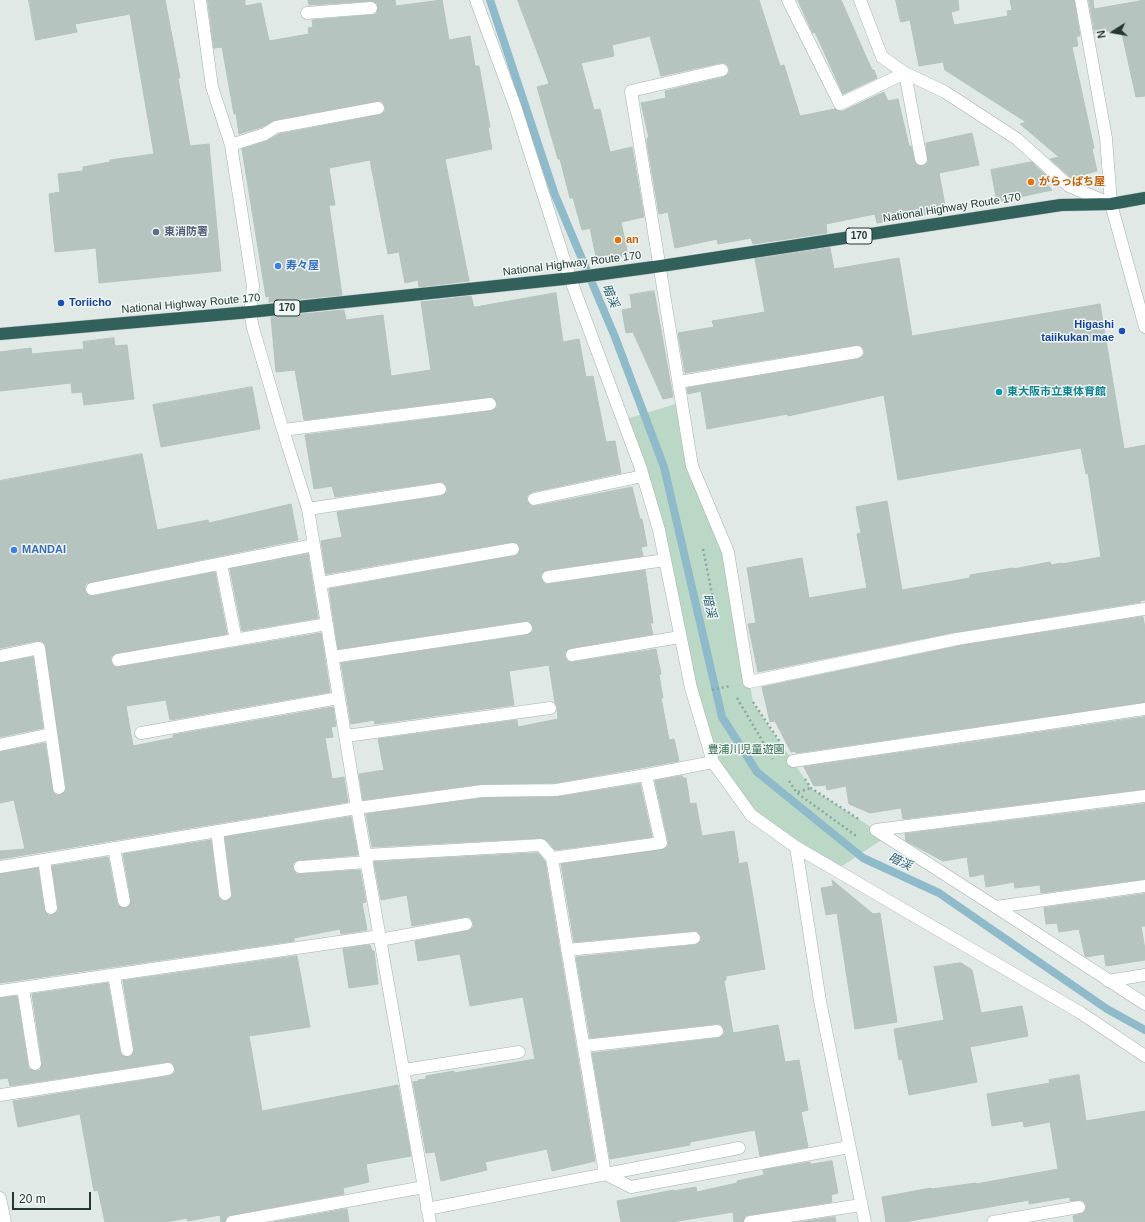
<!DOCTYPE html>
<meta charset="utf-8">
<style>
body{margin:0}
#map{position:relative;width:1145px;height:1222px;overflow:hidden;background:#e0e9e6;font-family:Arial,sans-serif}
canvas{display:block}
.north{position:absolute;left:1093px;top:12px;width:40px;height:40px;-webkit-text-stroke:3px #f0f6f4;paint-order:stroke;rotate:259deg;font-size:11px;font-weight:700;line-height:16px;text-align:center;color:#233834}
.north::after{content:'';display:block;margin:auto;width:14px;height:18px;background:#233834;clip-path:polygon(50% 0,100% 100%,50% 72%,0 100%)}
.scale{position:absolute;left:12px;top:1192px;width:79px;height:18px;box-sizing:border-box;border:2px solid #233834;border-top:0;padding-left:5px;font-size:12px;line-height:14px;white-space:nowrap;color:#233834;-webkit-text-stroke:3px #f0f6f4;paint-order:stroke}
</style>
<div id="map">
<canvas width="1145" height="1222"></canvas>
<div class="north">N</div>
<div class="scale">20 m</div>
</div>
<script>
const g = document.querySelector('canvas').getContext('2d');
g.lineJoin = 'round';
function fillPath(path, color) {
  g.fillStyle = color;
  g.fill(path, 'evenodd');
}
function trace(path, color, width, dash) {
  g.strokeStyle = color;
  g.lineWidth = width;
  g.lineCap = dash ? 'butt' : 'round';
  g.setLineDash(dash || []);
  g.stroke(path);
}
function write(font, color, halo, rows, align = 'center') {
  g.font = font + ' Arial,"Noto Sans JP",sans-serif';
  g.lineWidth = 3;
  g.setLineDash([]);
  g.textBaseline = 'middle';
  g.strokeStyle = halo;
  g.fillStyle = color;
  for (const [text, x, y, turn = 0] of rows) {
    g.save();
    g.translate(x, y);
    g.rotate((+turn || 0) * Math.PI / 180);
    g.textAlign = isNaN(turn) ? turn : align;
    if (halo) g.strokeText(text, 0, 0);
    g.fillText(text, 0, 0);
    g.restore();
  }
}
fillPath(new Path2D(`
 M682 402 692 461 728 552 753 703 811 788 886 837 836 870 755 817 713 762 660 534 623 420Z`), '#bbd8c6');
trace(new Path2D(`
 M490 0 555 195 615 337 664 467 722 717 757 772 863 858 939 893 1107 1009 1145 1030`), '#8ebac9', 8);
const building = new Path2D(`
 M29 0H165L180 78H178L190 146 209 144 221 271 99 283 96 248 55 252 49 194 60 192 58 174 83 171V167L110 162V160L154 154 130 14 75 24 77 32 36 40Z
 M208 0H245V6L261 3 269 41 309 34 308 28 313 27 312 20 372 15 376 14 378 8 377 3 371 1 309 5 308 0H395L396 6 442 0 449 40 470 36 475 66H479L490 127 488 128 492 149 445 159 469 281 419 287 418 280 405 283 399 252 388 254 370 160 329 168 335 205H329L342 295 269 302V296L266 297 242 149 267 141 279 134 379 115 385 111V106L381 101H377L275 120 262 127 239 134 236 114H234L222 47 214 48Z
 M518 0H759L780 66 784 65 800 116 835 109 839 111H843L884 92 888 101 898 99 909 146H911L916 164 923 166 928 162 926 143 972 133 979 165 939 173 946 211 877 223 875 214 826 224 827 233 753 244 751 238 718 244 717 239 675 248 668 212 659 214 647 143V138H649L641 103 666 98 665 91 724 77 729 73V68L725 63H720L661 76 650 36 612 45 614 56 581 63 594 110 600 109 610 152 632 147 644 217 621 222 628 255 597 261 590 228 582 230 573 198H570L560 159H558L537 87 549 84Z
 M798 0H841L872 70H874L877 78 843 94 815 32 813 33Z
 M896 0H958L959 10 951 12 954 25 1008 16 1007 11 1012 10 1010 0H1074L1080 36H1076L1078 46 1072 47 1094 148 1092 149 1097 171 1071 178 1050 159 1059 157 1020 124 1026 122 945 70 943 62 919 66 910 20 901 22Z
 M1089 0H1093L1094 9 1145 0V96L1136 97 1121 29 1095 33Z
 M1032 162 1053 182 1046 183 1052 190 997 202 991 170Z
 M830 248 834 269 899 258 912 336 1100 304 1124 449 1145 445V600L1140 601 1141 602 956 632 758 672 748 624 756 623 747 568 802 558 809 598 867 588 857 534 861 533 856 507 887 501 902 590 970 578V575L1013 568V569L1050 562 1051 565 1062 563V564L1101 557 1088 473 1086 474 1081 448 898 480 884 395 788 416 787 414 707 429 701 391 688 394 687 388 858 359 864 355V351L863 348 860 345H856L685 373 678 333 714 327 712 321 765 312 755 259Z
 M654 291 673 397 663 399 633 332 626 333 622 310 632 308 630 295Z
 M556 293 563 342 579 339 586 377 593 376 606 442 615 441 621 473 532 492 527 496V501L531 506H536L632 487 640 519H642L647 546 641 547 643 556 547 570 541 574V578L545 584H549L645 570 653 623H650L653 634 571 648 565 652V657L569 662H573L656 649 661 674 659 675 663 698H661L669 740 674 739 679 761 555 783 481 784 363 800 359 774 384 770 378 739 517 720 518 727 558 719 557 707 555 703 549 665 509 671 514 705 375 724 374 720 351 724 341 663 527 635 533 631V627L529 621H525L338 649 329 589 514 556 518 554 520 548 518 544 512 542 326 574 321 541 342 537 337 512 441 496 447 492V488L443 482H439L335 497 332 486 314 489 305 435 491 411 497 407V403L493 397H489L304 420 295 370 276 372 271 317 344 310 346 320 383 315 391 376 431 370 421 302 471 296 474 307Z
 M114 338 115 346 127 345 134 399 84 405 82 392 72 393 71 383 0 391V352L31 348 32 354 84 349 83 342Z
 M252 387 260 429 161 447 153 405Z
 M142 454 157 530 208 520 209 523 291 504 298 540 87 583 85 586V591L89 596H93L215 572 227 634 117 653 111 657V661L112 664 115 667H119L321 633 330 692 170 720 166 700 126 706 133 746 173 738V735L333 707 336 726 331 727 333 737 325 738 332 779 344 777 348 802 0 859V851L25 849 14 800 0 803V752L45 743 53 792 56 795H60L66 791V787L45 644 42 641H37L0 648V481Z
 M308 554 318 618 242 631 230 569Z
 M1143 617 1145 628V702L796 753 795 751 791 752 775 721 770 722 762 687 958 646Z
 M33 657 43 728 0 737V663Z
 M1145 717V789L903 819 901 808 870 813 849 804 846 786 827 790 826 785 814 786 804 767Z
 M682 776 683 778H686L690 804 696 803 702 836 734 831 739 864 747 862 765 969 726 976V980L724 981 733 1033 778 1025 785 1062 799 1060 808 1110 801 1112 808 1147 760 1156 755 1130 690 1142V1145L610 1159 592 1053 718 1038 724 1034V1030L720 1024H716L590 1038 576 957 695 945 701 941V937L697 931H693L574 942 561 864 665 849 668 846V841L655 781Z
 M640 784 652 837 555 850 546 840 541 838 372 847 366 814 483 798 557 797Z
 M1145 804V879L1041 893 1040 885 1015 888 1014 882 986 887 984 874 970 877 967 857 943 861 906 841 905 834Z
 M351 817 358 855 299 860 293 863V868L296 874H301L360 870 366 902 362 903 367 930 341 934 340 929 294 938V941L0 983V874L38 868 44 909 48 915H52L58 911V907L52 866 108 857 117 903 119 906 125 908 129 906 131 900 123 854 211 840 218 895 222 901H226L232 897V893L225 837Z
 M538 853 545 861 595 1161 552 1171 547 1149 485 1162 487 1170 441 1181 435 1152 426 1153 413 1082 419 1081 418 1080 426 1079V1076L454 1071V1073L535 1059 523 997 470 1006 460 954 418 961 415 941 467 931 473 927V922L469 917H465L412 926 407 895 381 900 374 862Z
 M832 880 873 914 880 913 897 1022 855 1029 837 913 826 915 821 888 833 886Z
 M1145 894V926H1141L1145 950V960L1106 966 1104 954 1086 957 1085 956 1079 929 1059 932 1057 923 1046 924 1044 908Z
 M370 945 372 951H374L378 984 349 988 343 949Z
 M297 956 310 1027 249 1036 262 1111 398 1085 411 1156 366 1164 369 1182 343 1188 344 1194 231 1215 227 1217 225 1222H221L220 1215 188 1221 187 1218 166 1222H105L98 1190 94 1191 80 1114 18 1127 13 1101 169 1076 175 1072V1068L174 1065 171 1062H167L10 1086 8 1078 0 1079V998L17 996 28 1065 29 1069 36 1071 40 1070 42 1063 32 994 108 983 120 1051 122 1055 128 1057 132 1055 134 1049 123 981Z
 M961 963 972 970 981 1013 1022 1006 1028 1036 970 1047 977 1082 909 1095 902 1059 899 1060 894 1029 944 1020 934 967Z
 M1079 1075 1086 1121 1145 1111V1222H1074L1073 1216 1083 1213 1086 1209V1205L1084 1202 1081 1200 1070 1201V1197L1029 1204V1200L904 1222H886L882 1197 931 1188 932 1189 976 1183V1184L1058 1169 1050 1122 1024 1127 1023 1121 992 1126 987 1094 1050 1083 1049 1080Z
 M832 1161 838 1193 831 1195 832 1202 749 1215 745 1216 743 1222H734L733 1212 672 1222H621L617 1201 674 1190V1191L696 1187 697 1192 737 1183V1181L764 1175 763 1170 810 1162 811 1164Z
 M347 1209 349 1222H274Z
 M835 1217 836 1222H800Z`);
fillPath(building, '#b6c4bf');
trace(building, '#b4c2bd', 1);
const minor = new Path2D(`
 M200 0 212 87 231 145 253 286 250 312 253 328 283 430 308 509 357 808 430 1222
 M476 0 515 106 570 278 640 466 659 530 691 688 713 762 751 815 796 847 1081 1013 1145 1056
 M788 0 840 104 905 73 921 159
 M860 0 882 57 905 73 945 92 1017 139 1069 186 1111 204
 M1081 0 1106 138 1111 204 1145 327
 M307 13 371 8
 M722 70 631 91 692 466 728 552 749 682 957 639 1145 609
 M231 145 265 134 276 127 378 108
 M679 382 857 352
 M283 430 490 404
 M534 499 643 476
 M308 509 440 489
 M221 564 236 640
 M548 577 665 560
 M320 583 513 549
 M92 589 314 545
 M572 655 680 637
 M0 656 39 648 59 788
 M333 657 526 628
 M118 660 327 624
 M141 733 339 698
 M346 736 550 708
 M0 745 51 734
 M793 761 1145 709
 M876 830 1019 922 1145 1004
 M876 830 1145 796
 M217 831 225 894
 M796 847 820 1001 865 1222
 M114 848 124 901
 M366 855 541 845 552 858 605 1174
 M552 858 661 843 646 775
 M44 860 51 908
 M0 867 357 808 482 791 556 790 646 775 713 762
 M300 867 367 862
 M996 907 1145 886
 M380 940 466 924
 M567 950 694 938
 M114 975 127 1050
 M1108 981 1145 975
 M23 988 35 1064
 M0 991 380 936
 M584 1046 717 1031
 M404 1070 519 1052
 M0 1095 168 1069
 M605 1174 631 1187 849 1147
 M0 1198 5 1222
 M427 1209 739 1148
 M232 1222 424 1187
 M750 1222 861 1205
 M993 1222 1079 1207`);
const highway = new Path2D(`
 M0 334 250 312 573 278 661 266 1061 205 1111 204 1145 198`);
trace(minor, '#a4b0ad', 13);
trace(highway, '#bdc3c2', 13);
trace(new Path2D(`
 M703 549 714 604
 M712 690 730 686
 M737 698 773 759
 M753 702 782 745
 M805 779 811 788 860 820
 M789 781 797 793 855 835H858
 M798 792 811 788`), '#84a9a1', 2.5, [2, 3]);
trace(minor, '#fff', 12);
trace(highway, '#32615b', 12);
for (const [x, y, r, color] of [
 [1031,182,4,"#e8710a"],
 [156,232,4,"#5c6f8a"],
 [618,240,4,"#e8710a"],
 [278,266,4,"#3f7fe0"],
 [61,303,4,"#1a4fb4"],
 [1122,331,4,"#1a4fb4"],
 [999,392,4,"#0f9aa8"],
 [14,550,4,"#3f7fe0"]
]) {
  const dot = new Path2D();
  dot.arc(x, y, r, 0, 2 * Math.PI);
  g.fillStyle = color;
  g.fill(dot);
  trace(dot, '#f0f6f4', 1.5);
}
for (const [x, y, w] of [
 [859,236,26],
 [287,308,26]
]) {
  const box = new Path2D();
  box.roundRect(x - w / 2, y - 8, w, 16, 3);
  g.fillStyle = '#f0f6f4';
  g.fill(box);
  trace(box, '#233834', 1);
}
write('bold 10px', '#233834', null, [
 ["170",859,236],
 ["170",287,308]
]);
write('bold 11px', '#c56008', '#f0f6f4', [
 ["がらっぱち屋",1039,182],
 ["an",626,240]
], 'left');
write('11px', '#233834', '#f0f6f4', [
 ["National Highway Route 170",952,208,-9],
 ["National Highway Route 170",572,264,-7],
 ["National Highway Route 170",191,304,-5]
]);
write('bold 11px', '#4e5e75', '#f0f6f4', [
 ["東消防署",164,232]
], 'left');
write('bold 11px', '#366cbe', '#f0f6f4', [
 ["寿々屋",286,266],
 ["MANDAI",22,550]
], 'left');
write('bold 11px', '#164399', '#f0f6f4', [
 ["Toriicho",69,303],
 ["Higashi",1114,325,"right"],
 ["taiikukan mae",1114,338,"right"]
], 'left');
write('bold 11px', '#0d838f', '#f0f6f4', [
 ["東大阪市立東体育館",1007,392]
], 'left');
write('11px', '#326a4d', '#f0f6f4', [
 ["豊浦川児童遊園",746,750]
]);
write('italic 12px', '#245a6d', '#f0f6f4', [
 ["暗渓",610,296,67],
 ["暗渓",709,606,77],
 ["暗渓",900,862,25]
]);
</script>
